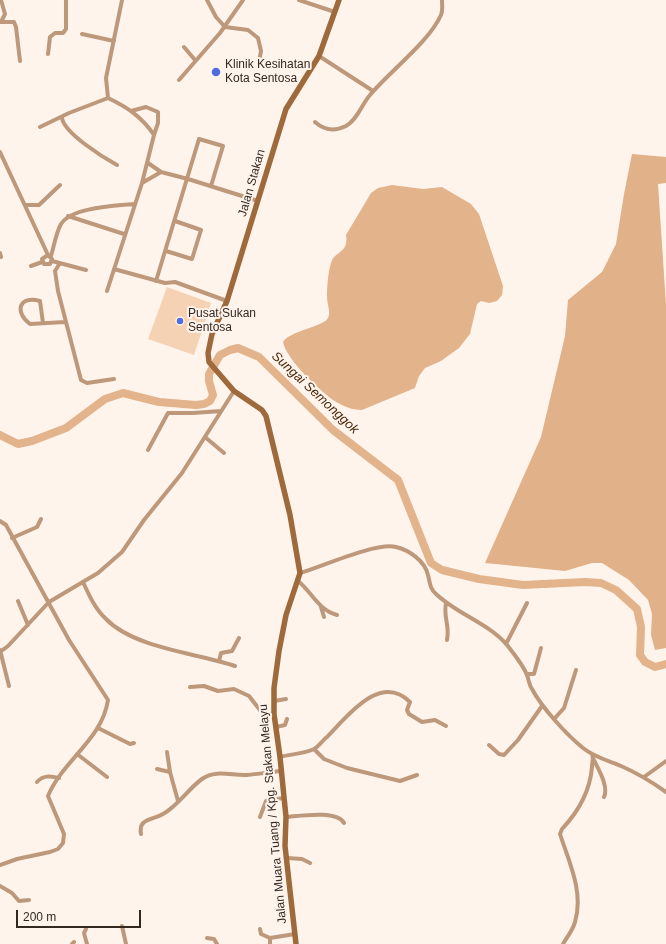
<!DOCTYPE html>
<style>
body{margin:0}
#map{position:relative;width:666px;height:944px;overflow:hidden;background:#fff4ec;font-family:Helvetica,sans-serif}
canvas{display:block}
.scale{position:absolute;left:16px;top:910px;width:125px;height:18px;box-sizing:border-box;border:2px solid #332921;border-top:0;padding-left:5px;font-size:12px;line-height:14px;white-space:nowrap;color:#332921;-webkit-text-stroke:3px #fff4ec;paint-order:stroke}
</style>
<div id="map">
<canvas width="666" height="944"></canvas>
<div class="scale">200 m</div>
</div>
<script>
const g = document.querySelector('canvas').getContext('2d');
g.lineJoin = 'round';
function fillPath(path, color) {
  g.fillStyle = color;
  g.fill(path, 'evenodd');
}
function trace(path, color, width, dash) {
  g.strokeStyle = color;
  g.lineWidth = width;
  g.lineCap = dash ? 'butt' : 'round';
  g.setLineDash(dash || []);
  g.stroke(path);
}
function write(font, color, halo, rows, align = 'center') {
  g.font = font + ' Helvetica,sans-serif';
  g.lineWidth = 4;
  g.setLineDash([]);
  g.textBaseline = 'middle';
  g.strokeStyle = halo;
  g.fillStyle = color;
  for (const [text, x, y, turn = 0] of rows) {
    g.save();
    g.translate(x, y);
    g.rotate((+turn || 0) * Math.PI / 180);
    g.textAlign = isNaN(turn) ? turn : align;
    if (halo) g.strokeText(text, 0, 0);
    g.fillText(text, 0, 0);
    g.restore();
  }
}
fillPath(new Path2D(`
 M167 287 211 303 194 355 148 339Z`), '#f6d2b5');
fillPath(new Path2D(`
 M632 154 666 157V183L658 184 666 305V648L655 650 651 635 652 614 648 600 629 580 602 563H592L565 571 485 563 541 437 565 336 568 300 602 272 616 244 624 194Z`), '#e1b18a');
fillPath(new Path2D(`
 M392 185 423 189 442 187 471 204 479 214 503 286 502 295 497 301 489 303 481 301 477 304 470 334 459 348 441 361 425 368 419 376 415 388 362 410C352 410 342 406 333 400 319 390 286 359 283 342 289 331 323 327 328 318 331 312 327 304 327 297 327 286 328 273 331 263 335 250 349 254 346 235L371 193 378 188Z`), '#e3b38c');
trace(new Path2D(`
 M0 435 18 444 32 441 66 428 105 399 123 393 159 402 196 405 204 404 210 401 213 395 209 381V374L220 355 230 350 238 348 259 357 333 430 398 480 431 563 442 570 479 579 523 585 585 582 601 583 616 590 637 609 641 627 640 655 645 662 655 667 666 664`), '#e3b38c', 8);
trace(new Path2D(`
 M207 0 216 17 225 27 248 30 258 38 261 51 259 62
 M299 0 335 12
 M1 22H14L16 27 20 61
 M1 22 5 14 1 0
 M82 34 114 41
 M184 47 195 60
 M48 54 50 37 55 33H63L66 29V0
 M319 56 373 91
 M179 80 220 33 243 0
 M108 98 106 78 122 0
 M131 111 146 107 158 112V123L154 135
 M62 118C64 133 104 158 117 165
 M315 122C324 130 334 132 346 126 357 120 362 104 370 95 390 71 429 42 441 15 443 11 442 5 442 0
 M40 127 69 113 108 98C127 107 142 117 154 135L142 183 107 291
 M0 152 48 255 52 259 50 264H44L42 259 48 255
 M161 172 188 179 258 201
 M142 183 161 172 148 163
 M26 205H39L60 185
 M68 216 124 234
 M166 251 192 259 201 230 175 221
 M0 253 1 257
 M51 256C54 246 56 233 61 224 72 207 116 206 134 204
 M52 261 86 270
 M60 263 55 271 58 291 81 380 87 383 114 379
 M31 266 42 262
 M114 269 165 283 175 282 227 301
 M156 281 199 139 223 146 211 186
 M43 323 40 301C19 295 14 312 30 324L65 322
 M205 437 224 453
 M148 450 168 413H193L221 411
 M0 521 6 525 69 640 108 700C102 740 63 760 48 796L64 834 63 843 58 849 50 852 17 859 0 865
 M12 538 37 527 41 519
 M300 573C321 567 376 542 396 547 409 550 425 561 428 575 430 583 430 589 436 594 457 614 488 623 507 645 514 654 523 665 527 675 529 680 529 685 532 689 542 708 567 735 583 748 594 757 609 761 621 766 637 773 652 782 666 792
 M297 580C312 592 318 610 337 615
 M83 582C89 595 95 609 106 619 134 648 196 653 235 666
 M18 601 28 625
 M446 603C443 619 450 623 447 640
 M321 607 324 617
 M506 644 527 603
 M0 650 9 686
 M0 652 8 646 49 602 98 573 122 552 144 520 182 473 234 391
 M219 661 221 653 232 651 239 638
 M527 674H534L541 648
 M190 687 204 686 218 691 234 689 249 696 263 714H274
 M274 701 286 699
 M555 718 564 708 576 670
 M276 727 285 725 287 719
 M98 728 130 744 134 743
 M489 745 499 754 504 755 518 740 542 706
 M314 749 324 759 347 768 400 781 417 775
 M167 752 170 772 178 801
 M77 754 107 777
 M280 757C290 754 304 754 314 749 318 747 323 740 327 737 347 717 380 672 410 702L407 710 409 714 422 722 435 720 446 726
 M593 758C598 769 609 786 604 797
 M157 769 170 772
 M644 777 666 761
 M37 782C43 775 50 776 59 778
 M260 817 266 801 283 798
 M286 817C300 816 337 810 344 823
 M141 834C138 818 153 820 163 814 178 806 188 789 202 779 216 769 232 776 247 775 259 774 270 772 281 771
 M287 858 302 859 310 863
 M0 886 12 893 19 901 29 900
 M122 926 126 944
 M86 929 84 933 87 944
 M260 929 261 934 270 938 295 934
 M207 938 214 939 217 944
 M270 938V944
 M72 944 74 942
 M563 944C567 937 573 930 575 922 584 892 569 862 560 834L562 829C579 811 590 791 592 767 592 762 594 758 592 754`), '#be987a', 4);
trace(new Path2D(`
 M296 944 285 846 286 817 280 757 274 714V688L279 651 286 615 300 573 290 515 266 416 262 410 234 391 209 362 208 353 212 334 227 301 286 109 319 56 339 0`), '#9f6a3b', 5.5);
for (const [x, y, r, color] of [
 [216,72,5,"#516be0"],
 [180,321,4,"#516be0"]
]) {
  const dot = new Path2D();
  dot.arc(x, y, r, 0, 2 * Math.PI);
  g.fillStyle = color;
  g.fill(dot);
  trace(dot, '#fff4ec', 1.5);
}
write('12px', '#332921', '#fff4ec', [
 ["Klinik Kesihatan",225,65],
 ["Kota Sentosa",225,79],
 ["Pusat Sukan",188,314],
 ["Sentosa",188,328]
], 'left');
write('12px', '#332921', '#fff4ec', [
 ["Jalan Stakan",252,183,-74],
 ["Jalan Muara Tuang / Kpg. Stakan Melayu",273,814,-95]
]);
write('italic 13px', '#472708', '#fff4ec', [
 ["Sungai Semonggok",315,393,43]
]);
</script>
